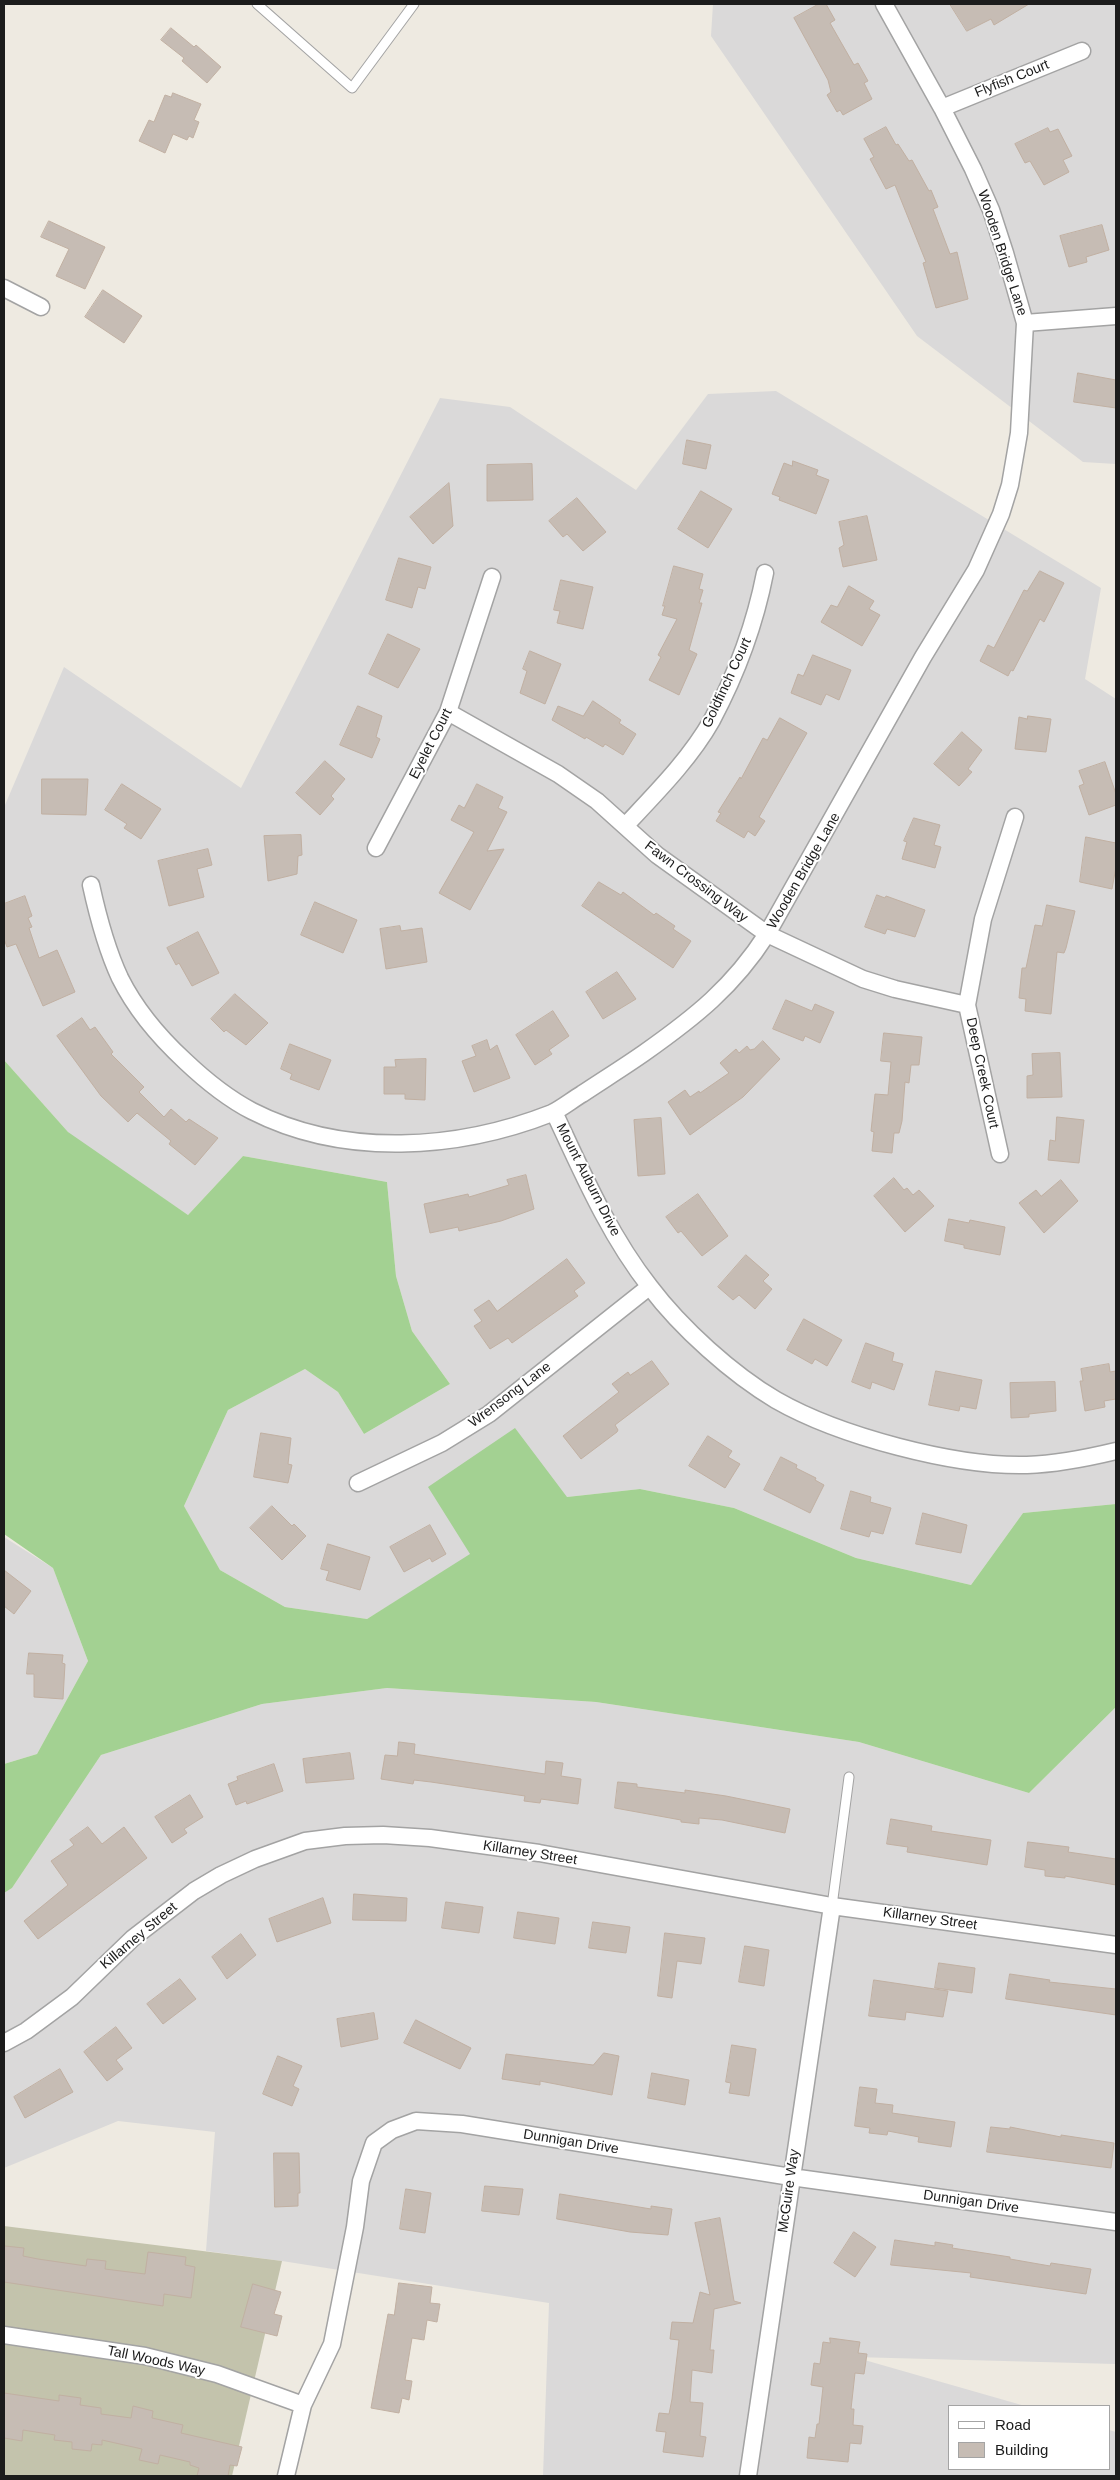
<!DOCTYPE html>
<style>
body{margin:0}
#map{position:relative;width:1120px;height:2480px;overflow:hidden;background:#eeeae1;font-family:Helvetica,sans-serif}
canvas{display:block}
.frame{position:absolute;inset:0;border:5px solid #1c1c1c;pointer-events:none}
.legend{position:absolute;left:948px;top:2405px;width:162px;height:65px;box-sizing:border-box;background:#fff;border:1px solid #a4a4a4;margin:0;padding:6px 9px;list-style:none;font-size:15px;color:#1c1c1c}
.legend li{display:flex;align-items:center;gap:10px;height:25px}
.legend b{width:25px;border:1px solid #a4a4a4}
</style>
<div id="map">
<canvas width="1120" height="2480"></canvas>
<div class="frame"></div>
<ul class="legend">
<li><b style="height:6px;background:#fff"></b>Road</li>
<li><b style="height:14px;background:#c6bcb4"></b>Building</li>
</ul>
</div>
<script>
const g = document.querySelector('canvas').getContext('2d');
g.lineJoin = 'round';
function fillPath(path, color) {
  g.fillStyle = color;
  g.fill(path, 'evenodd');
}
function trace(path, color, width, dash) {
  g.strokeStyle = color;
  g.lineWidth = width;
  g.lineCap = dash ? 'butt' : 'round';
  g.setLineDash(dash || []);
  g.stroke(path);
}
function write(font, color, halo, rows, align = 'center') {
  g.font = font + ' Helvetica,sans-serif';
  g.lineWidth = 4;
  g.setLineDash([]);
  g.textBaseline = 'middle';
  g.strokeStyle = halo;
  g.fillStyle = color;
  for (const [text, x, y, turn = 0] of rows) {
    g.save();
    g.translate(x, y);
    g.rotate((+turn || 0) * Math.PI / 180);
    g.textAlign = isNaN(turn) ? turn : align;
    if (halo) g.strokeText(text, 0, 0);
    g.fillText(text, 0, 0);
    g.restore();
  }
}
fillPath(new Path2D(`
 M713 4H1116V464L1083 462 917 336 711 36Z
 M776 391 1101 588 1085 679 1116 699V1504L1023 1513 971 1585 856 1558 734 1508 640 1489 567 1497 367 1619 285 1607 220 1570 184 1506 228 1410 305 1369 338 1392 364 1434 450 1384 412 1331 396 1276 387 1182 243 1156 188 1215 75 1140 4 1060 5 805 64 667 241 788 440 398 510 407 636 490 708 394Z
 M4 1537 53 1568 88 1661 37 1754 4 1764Z
 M387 1688 596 1702 859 1742 1029 1793 1116 1707V2364L854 2357 1025 2406H949V2469H1109V2430L1116 2432V2476H543L549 2303 282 2261 206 2251 215 2132 118 2121 4 2168V1893L12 1888 101 1755 262 1704Z`), '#dad9d9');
fillPath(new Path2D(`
 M4 2226 282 2261 232 2476H4Z`), '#c3c3ac');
fillPath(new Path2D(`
 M4 1060 68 1132 188 1215 243 1156 387 1182 396 1276 412 1331 450 1384 364 1434 338 1392 305 1369 228 1410 184 1506 220 1570 285 1607 367 1619 470 1554 428 1487 515 1428 567 1497 640 1489 734 1508 856 1558 971 1585 1023 1513 1116 1504V1707L1029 1793 859 1742 596 1702 387 1688 262 1704 101 1755 12 1888 4 1893V1764L37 1754 88 1661 53 1568 4 1534Z`), '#a3d192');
const building = new Path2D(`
 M819 4H826L835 20 830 23 854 65 858 63 868 81 864 83 872 99 843 115 840 110 837 112 827 95 831 92 828 80 794 18Z
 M950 4H1029L994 25 991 19 967 31Z
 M171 28 194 47 196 45 221 67 207 83 182 61 184 58 161 40Z
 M173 93 201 104 194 120 199 122 193 138 189 136 187 140 173 134 165 153 139 141 149 120 154 122 165 95 171 97Z
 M886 127 896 145 898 144 909 161 912 160 929 191 931 190 938 207 933 209 950 254 957 252 968 299 936 308 923 263 926 262 895 185 886 189 870 159 874 157 864 139Z
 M1048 128 1050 132 1058 129 1072 156 1063 160 1069 172 1044 185 1030 161 1025 163 1015 144Z
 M49 221 105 247 85 289 56 276 69 249 41 237Z
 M1102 225 1109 250 1086 257 1087 262 1069 267 1060 236Z
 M103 290 142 316 124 343 85 317Z
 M1078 373 1116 380V408L1074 402Z
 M687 440 711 445 706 469 683 464Z
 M793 461 818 470 816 475 829 480 816 514 779 500 780 497 772 494 784 463 792 466Z
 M532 464 533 500 487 501V465Z
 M449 483 453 526 433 544 410 517Z
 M701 491 732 509 708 548 678 529Z
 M577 498 606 532 583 551 567 534 563 537 549 521Z
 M867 516 877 560 843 567 839 548 844 545 839 522Z
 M399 558 431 567 425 589 418 587 412 608 386 600Z
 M674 566 703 574 699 589 703 590 699 603H702L689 650 697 654 679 695 649 680 661 657 658 655 677 619 662 615 665 606H663Z
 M1040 571 1064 583 1044 622 1040 619 1013 671 1011 670 1008 676 980 661 988 645 994 648 1024 590 1027 591Z
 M561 580 593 587 583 629 557 623 560 611 554 610Z
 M849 586 874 601 869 609 880 615 862 646 821 622 831 605 837 607Z
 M388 634 420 649 398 688 369 674Z
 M530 651 561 664 545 704 520 693 527 671 523 669Z
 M813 655 851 670 839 700 826 694 821 705 791 693 798 674 803 676Z
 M593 701 621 720 619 723 636 734 623 755 605 744 603 747 586 737 585 739 552 720 558 706 583 716Z
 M358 706 382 716 376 737 380 739 372 758 340 745Z
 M1028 716 1051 719 1046 752 1015 749 1019 717 1027 719Z
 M780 718 807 733 759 817 765 821 755 836 748 831 744 838 716 821 721 813 718 812 740 777 741 779 763 738 767 740Z
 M962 732 982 750 968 769 972 772 959 786 934 764Z
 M325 761 345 779 331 796 334 799 320 815 296 793Z
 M1105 762 1116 794V805L1089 815 1079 786 1084 784 1079 771Z
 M42 779H88L86 815 42 814Z
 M122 784 161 809 141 839 124 828 127 824 105 810Z
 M477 784 503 797 498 808 507 812 487 851 504 849 470 910 439 893 474 832 451 820 459 805 464 808Z
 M914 818 940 825 934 845 941 847 935 868 902 859 907 842 904 841Z
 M301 835 302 855 298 856 297 874 268 881 264 836Z
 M1086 837 1116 843V867L1112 889 1080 882Z
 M208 849 212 865 197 869 204 897 169 906 158 861Z
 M599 882 621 895 623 892 654 915 656 913 675 926 673 929 691 941 673 968 582 906Z
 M877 895 885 898 886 896 925 910 915 937 887 929 885 934 865 927Z
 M25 896 32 916 28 918 32 927 29 928 39 958 57 950 75 992 43 1006 16 944 7 947 4 939V904Z
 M315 902 357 920 343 953 301 935Z
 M1047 905 1075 911 1066 948 1064 953 1057 952 1051 1014 1025 1011 1026 999 1019 998 1022 968H1026L1035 925 1042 926Z
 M400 926 401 931 422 928 427 962 386 969 380 929Z
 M198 932 219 973 192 986 179 963 176 965 167 948Z
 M617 972 636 999 603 1019 586 992Z
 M235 994 268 1023 246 1045 226 1030 224 1032 211 1019Z
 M786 1000 812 1011 815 1004 834 1012 820 1043 805 1036 803 1041 773 1029Z
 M553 1011 569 1036 549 1050 552 1054 535 1065 516 1035Z
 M82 1018 90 1030 95 1027 113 1052 111 1054 144 1087 139 1092 164 1117 171 1109 186 1122 189 1119 218 1138 195 1165 169 1144 171 1141 137 1113 128 1122 101 1096 57 1036Z
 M884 1033 922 1037 919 1065H911L909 1083 905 1082 902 1121 899 1133H894L892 1153 872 1151 874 1132 871 1131 875 1094 888 1095 891 1062 881 1061Z
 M487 1040 490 1050 497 1045 510 1078 474 1092 462 1061 476 1056 472 1046Z
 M763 1041 780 1059 743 1097 690 1135 668 1102 685 1090 690 1097 699 1091 700 1093 729 1073 720 1063 736 1049 739 1053 747 1046 750 1050 754 1049Z
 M290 1044 331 1060 319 1090 290 1079 292 1074 281 1069Z
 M1060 1053 1062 1097 1027 1098V1076L1033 1075 1032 1054Z
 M426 1059 425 1100 405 1099V1094H384V1067H396L395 1060Z
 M1057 1117 1084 1120 1079 1163 1048 1160 1050 1140 1055 1141Z
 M661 1118 665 1174 638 1176 634 1120Z
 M526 1175 534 1209 501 1221 459 1231 458 1227 430 1233 424 1204 468 1194 469 1197 509 1185 507 1180Z
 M894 1178 904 1190 907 1188 913 1195 919 1190 934 1206 905 1232 874 1196Z
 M1061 1180 1078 1201 1044 1233 1019 1203 1036 1190 1041 1196Z
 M698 1194 728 1236 702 1256 681 1231 678 1233 666 1217Z
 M949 1219 969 1223 970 1220 1005 1227 1000 1255 964 1248V1245L945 1241Z
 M746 1255 769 1275 763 1281 772 1289 755 1309 739 1295 733 1300 718 1287Z
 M567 1259 585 1283 574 1291 578 1296 512 1343 508 1338 490 1349 474 1326 482 1321 474 1310 489 1300 497 1311Z
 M804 1319 842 1340 827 1366 815 1359 812 1364 787 1350Z
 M866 1343 894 1353 892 1361 903 1364 894 1390 872 1382 870 1389 852 1382Z
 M652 1361 669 1384 615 1425 618 1430 617 1432 581 1459 563 1436 619 1392 612 1384 628 1372 630 1375Z
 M1109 1364 1110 1372 1116 1371V1399L1104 1401 1105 1407 1085 1411 1080 1381H1083L1081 1369Z
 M936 1371 982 1380 976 1409 960 1406 959 1411 929 1405Z
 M1055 1382 1056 1411 1029 1414V1417L1011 1418 1010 1383Z
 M261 1433 291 1438 288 1464 292 1465 288 1483 254 1477Z
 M708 1436 732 1451 728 1457 740 1464 725 1488 689 1466Z
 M781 1457 797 1465 796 1468 816 1478 815 1480 824 1485 810 1513 764 1490Z
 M851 1491 871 1497 870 1502 891 1508 883 1534 871 1531 869 1537 841 1529Z
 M272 1506 292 1526 294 1524 306 1536 282 1560 250 1528Z
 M923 1513 967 1525 961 1553 916 1544Z
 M430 1525 446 1554 432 1562 430 1558 404 1572 390 1547Z
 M328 1544 370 1557 360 1590 326 1580 329 1571 321 1569Z
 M4 1570 31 1591 14 1614 4 1606Z
 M29 1653 63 1655 62 1663 65 1664 63 1699 34 1697V1674H27Z
 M399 1742 415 1744 414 1754 545 1774 546 1761 563 1763 561 1776 581 1779 578 1804 541 1799 540 1803 524 1801 525 1796 431 1782 414 1780 413 1784 381 1779 385 1755 397 1756Z
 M350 1753 354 1779 306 1783 303 1759Z
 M274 1764 283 1791 247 1804 246 1801 236 1805 228 1784 238 1780 237 1777Z
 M618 1782 637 1784V1787L685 1793V1790L726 1796 790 1809 785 1833 722 1820 699 1818V1824L681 1822V1820L615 1808Z
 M190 1795 203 1817 184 1829 187 1833 172 1843 155 1817Z
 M891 1819 932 1826 931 1831 991 1840 987 1865 907 1852 908 1847 887 1844Z
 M88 1827 102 1844 124 1827 147 1858 38 1939 24 1921 68 1885 51 1861 74 1845 70 1840Z
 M1028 1842 1069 1847 1068 1852 1116 1859V1885L1065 1876V1878L1045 1876V1870L1025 1867Z
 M354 1894 407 1898 406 1921 353 1920Z
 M323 1898 331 1923 277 1942 269 1919Z
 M446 1902 483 1907 479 1933 442 1928Z
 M518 1912 559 1918 555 1944 514 1938Z
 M593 1922 630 1927 626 1953 589 1948Z
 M665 1933 705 1938 701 1964 677 1961 672 1998 658 1996Z
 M241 1934 256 1955 227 1979 212 1957Z
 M745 1946 769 1950 764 1986 739 1982Z
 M939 1963 975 1968 972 1993 935 1988Z
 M1010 1974 1050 1980 1049 1982 1116 1989V2015L1006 1999Z
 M180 1979 196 1999 163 2024 147 2004Z
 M874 1980 948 1991 943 2017 906 2012 905 2020 869 2016Z
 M374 2013 378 2039 341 2047 337 2019Z
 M416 2020 471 2048 460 2069 404 2043Z
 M116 2027 132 2048 116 2060 123 2069 107 2081 84 2052Z
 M732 2045 756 2049 749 2096 729 2093 731 2083 726 2082Z
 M604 2053 619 2056 612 2095 540 2081V2085L502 2079 506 2054 593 2065Z
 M278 2056 302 2066 293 2086 299 2089 292 2106 263 2094Z
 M60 2069 73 2092 25 2118 14 2097Z
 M652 2073 689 2080 685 2105 648 2098Z
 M860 2087 877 2089 875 2103 893 2105 892 2113 955 2122 951 2147 918 2142 919 2137 888 2131 887 2135 869 2133 870 2128 855 2126Z
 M991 2127 1010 2129V2127L1061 2137V2135L1114 2143 1111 2168 987 2152Z
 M274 2153H299L300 2193H298V2206L275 2207Z
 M485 2186 523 2189 519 2215 482 2211Z
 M406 2189 431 2193 425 2233 400 2229Z
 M560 2194 651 2209V2206L672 2209 668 2235 630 2232 557 2219Z
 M720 2218 734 2301 741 2303 714 2309 710 2350H714L712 2373 692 2370 690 2402 703 2403 700 2436 706 2437 703 2457 663 2452 666 2432 656 2431 659 2413 669 2414 672 2399 679 2340 670 2339 672 2322 693 2323 700 2292 710 2295 695 2223Z
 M854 2232 876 2247 855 2277 834 2263Z
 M895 2240 935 2246V2242L953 2245 952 2248 1010 2257V2259L1050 2266 1051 2263 1091 2269 1086 2294 970 2277 971 2273 891 2265Z
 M5 2246 24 2248 23 2256 38 2259 86 2266 87 2259 106 2261 105 2269 145 2274 148 2252 186 2257 185 2265 195 2267 191 2298 164 2294 163 2306 4 2282Z
 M399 2283 432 2287 430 2303 440 2304 437 2322 427 2320 424 2340 412 2338 405 2380 412 2381 409 2400 402 2398 399 2413 371 2408 388 2314 394 2315Z
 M253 2284 281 2292 274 2314 282 2316 277 2336 241 2327Z
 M830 2338 860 2342 858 2353 867 2354 864 2374 855 2373 851 2409H854L853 2425 863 2426 861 2444 850 2443 848 2462 807 2458 809 2437 815 2438 817 2424H819L823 2387 811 2385 814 2363 820 2364 823 2342 830 2343Z
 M4 2393 59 2401V2395L81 2398 80 2405 101 2408V2414L131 2418 133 2406 153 2411 152 2418 183 2425 181 2433 242 2447 237 2466 230 2465 228 2476H197L199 2468 190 2465V2462L160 2455 158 2464 139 2460 142 2449 102 2440V2445L92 2444 91 2451 72 2449V2442L54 2440 55 2435 23 2430 22 2441 4 2438Z`);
fillPath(building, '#c6bcb4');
trace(building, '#c1b0a2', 1);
const lane = new Path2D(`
 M257 4 352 88 414 4
 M832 1906 849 1777`);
const street = new Path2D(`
 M942 108 1082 51
 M4 288 41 307
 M1025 323 1116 316
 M448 712 558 774 597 801 657 855 767 934 863 979 895 989 967 1005
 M625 826C656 793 690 759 712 720 737 673 755 624 765 573
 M376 848 448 712 492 577
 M91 885C98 917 106 948 120 978 136 1010 159 1037 185 1061 205 1080 227 1098 252 1111 344 1158 458 1150 552 1113 562 1108 572 1100 582 1094 603 1080 624 1067 644 1053 695 1017 733 987 767 934L923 657 976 570 1001 514 1010 485 1019 433 1025 323 1005 253 991 210 973 169 942 108 884 4
 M554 1112C582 1172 609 1235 650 1287 681 1328 732 1374 776 1400 839 1436 955 1467 1027 1465 1057 1464 1087 1458 1116 1451
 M1000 1154 967 1005 983 919 1015 817
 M358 1483 442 1443 489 1414 649 1287
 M4 2043 26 2031 72 1997 133 1938 194 1891 221 1875 255 1859 305 1841 345 1836 383 1835 430 1838 539 1853 832 1906 1116 1945
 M4 2335 145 2356 217 2374 303 2405
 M286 2476 303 2405 332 2344 355 2227 361 2181 374 2143 392 2130 416 2121 462 2124 791 2177 1116 2222
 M748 2476 832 1906`);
trace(lane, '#a3a3a3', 11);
trace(street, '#a3a3a3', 19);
trace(lane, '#fff', 9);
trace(street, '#fff', 16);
write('14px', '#1c1c1c', '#fff', [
 ["Flyfish Court",1012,79,-22],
 ["Wooden Bridge Lane",1002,253,72],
 ["Goldfinch Court",727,683,-65],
 ["Eyelet Court",431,744,-63],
 ["Wooden Bridge Lane",804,871,-60],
 ["Fawn Crossing Way",696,882,37],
 ["Deep Creek Court",982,1073,78],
 ["Mount Auburn Drive",588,1180,63],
 ["Wrensong Lane",510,1395,-37],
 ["Killarney Street",530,1853,9],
 ["Killarney Street",930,1919,8],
 ["Killarney Street",139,1936,-40],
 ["Dunnigan Drive",571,2142,9],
 ["McGuire Way",789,2191,-82],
 ["Dunnigan Drive",971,2202,8],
 ["Tall Woods Way",156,2361,12]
]);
</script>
